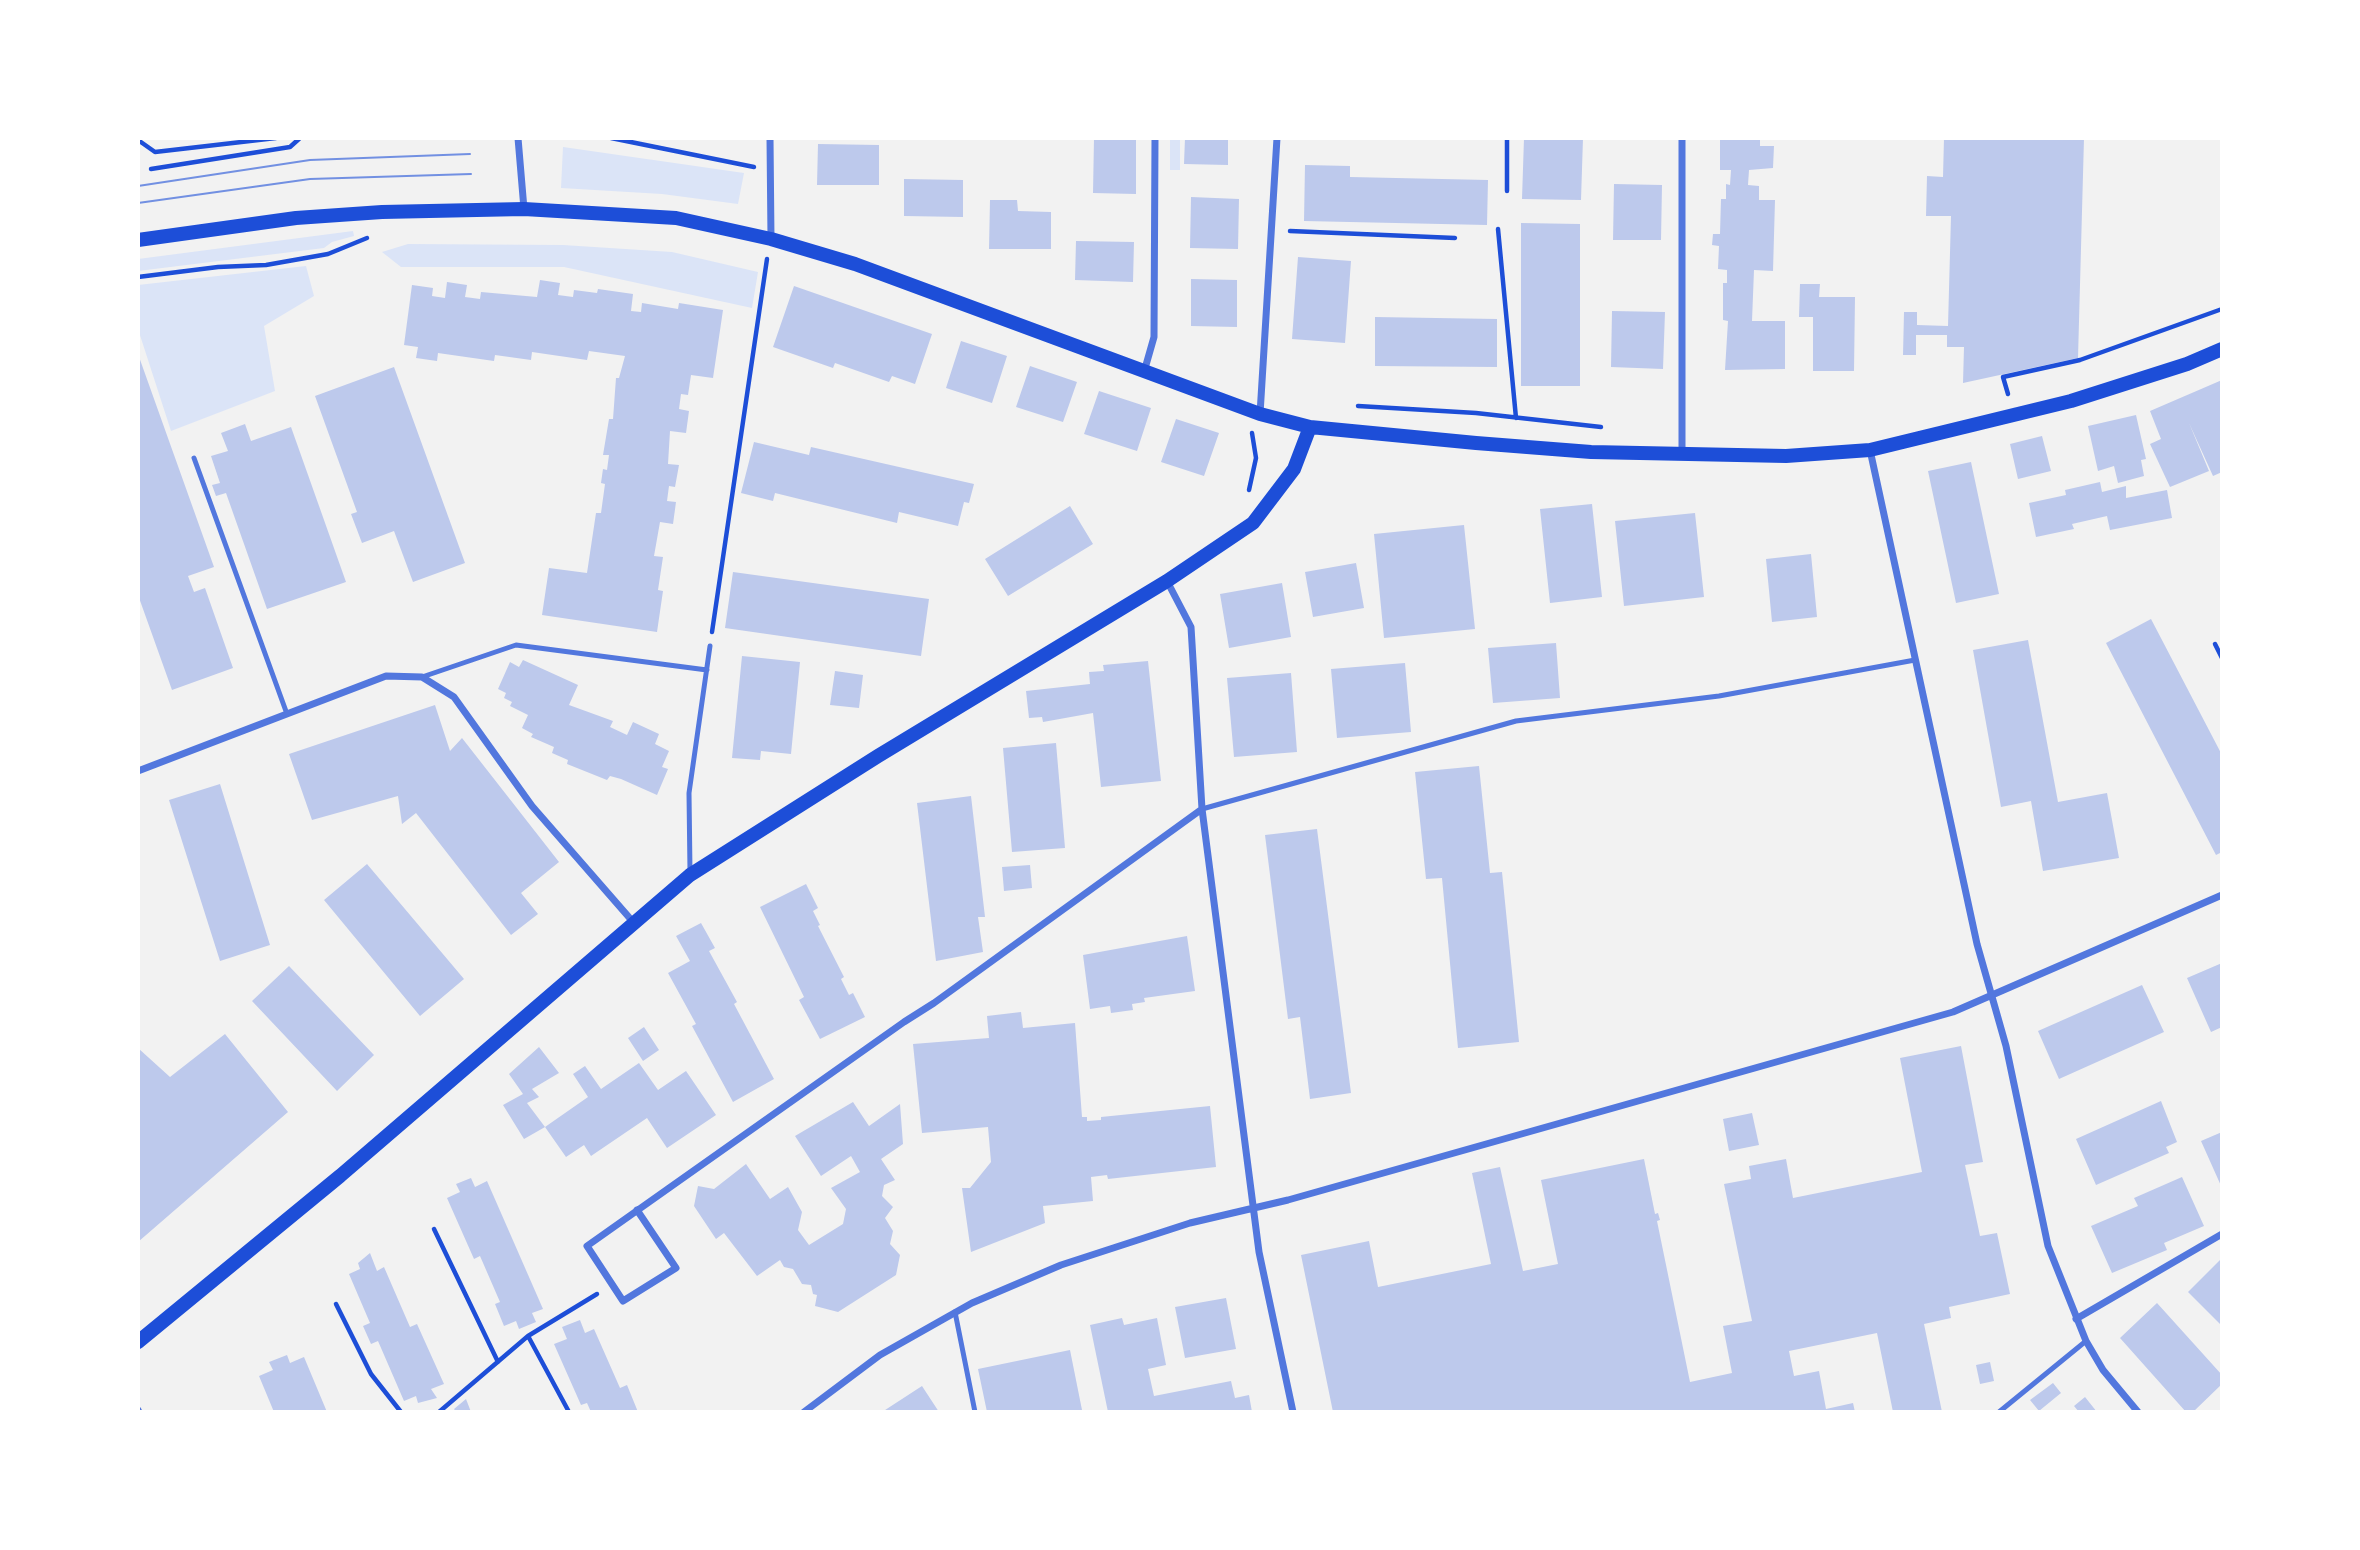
<!DOCTYPE html>
<style>
body{margin:0}
#map{position:relative;width:2360px;height:1550px;overflow:hidden;background:#f2f2f2;font-family:"Noto Serif",serif}
canvas{display:block}
.frame{position:absolute;inset:0;border:140px solid #fff;pointer-events:none}
</style>
<div id="map">
<canvas width="2360" height="1550"></canvas>
<div class="frame"></div>
</div>
<script>
const g = document.querySelector('canvas').getContext('2d');
g.lineJoin = 'round';
function fillPath(path, color) {
  g.fillStyle = color;
  g.fill(path, 'evenodd');
}
function trace(path, color, width, dash) {
  g.strokeStyle = color;
  g.lineWidth = width;
  g.lineCap = dash ? 'butt' : 'round';
  g.setLineDash(dash || []);
  g.stroke(path);
}
fillPath(new Path2D(`
 M1170 138H1180V170H1170Z
 M563 147 744 173 738 204 662 194 561 188Z
 M353 231 354 236 332 242 324 248 138 271V259Z
 M408 244 563 245 672 252 758 272 752 308 564 267H401L382 252Z
 M306 266 314 296 264 326 275 391 171 431 138 329V285Z`), '#dbe4f7');
fillPath(new Path2D(`
 M1094 138H1136V194L1093 193Z
 M1185 138H1228V165L1184 164Z
 M1524 138H1583L1581 200 1522 199Z
 M1720 138H1760V146H1774L1773 168 1749 170 1748 185 1759 186V200H1775L1773 271 1754 270 1752 321H1785V369L1725 370 1728 321 1723 320V283H1727V270L1718 269 1719 246 1712 245 1713 234H1720L1721 199H1726V184L1730 185 1731 170H1720Z
 M1944 138H2084L2078 358 1963 383 1964 347H1947V335H1916V355H1903L1904 312H1917V325L1948 326 1951 216H1926L1927 176 1943 177Z
 M818 144 879 145V185H817Z
 M1305 165 1350 166V177L1488 180 1487 225 1304 221Z
 M904 179 963 180V217L904 216Z
 M1614 184 1662 185 1661 240H1613Z
 M1191 197 1239 199 1238 249 1190 248Z
 M990 200H1017L1018 211 1051 212V249H989Z
 M1521 223 1580 224V386H1521Z
 M1076 241 1134 242 1133 282 1075 280Z
 M1298 257 1351 261 1345 343 1292 339Z
 M1191 279 1237 280V327L1191 326Z
 M540 280 560 283 558 295 573 297 574 290 597 293 598 289 633 294 631 311 641 312 642 303 678 309 679 303 723 310 713 378 691 375 688 395 681 394 679 409 689 411 686 433 670 431 668 464 679 465 675 487 669 486 667 501 676 502 673 524 660 522 654 556 663 557 658 590 663 591 657 632 542 615 549 568 587 573 596 513H601L605 484 601 483 603 469 607 470 609 455H603L609 419H613L616 378H619L625 356 589 351 587 360 532 352 531 360 495 355 494 361 438 353 437 361 416 358 418 347 404 345 412 285 433 288 432 296 445 298 447 282 467 285 465 297 480 299 481 292 537 297Z
 M1800 284H1820L1819 297H1855L1854 371H1813V317H1799Z
 M794 286 932 334 915 384 892 376 889 382 835 363 833 368 773 347Z
 M1612 311 1665 312 1663 369 1611 367Z
 M1375 317 1497 319V367L1375 366Z
 M961 341 1007 356 992 403 946 388Z
 M138 354 214 567 188 576 194 592 205 588 233 668 172 690 138 595Z
 M1030 366 1077 382 1063 422 1016 407Z
 M394 367 465 563 413 582 394 531 362 543 351 514 357 512 315 396Z
 M2222 380V472L2213 476 2189 423 2209 471 2170 487 2150 444 2161 439 2150 411Z
 M1099 391 1151 408 1137 451 1084 434Z
 M2136 415 2146 459 2141 460 2144 476 2118 483 2114 466 2098 471 2088 426Z
 M1176 419 1219 433 1204 476 1161 462Z
 M245 424 251 441 291 427 346 582 267 609 226 493 216 496 212 485 220 483 211 456 228 451 221 433Z
 M2042 436 2051 471 2018 479 2010 444Z
 M754 442 809 455 811 447 974 484 969 503 964 502 958 526 899 512 897 523 775 493 773 501 741 493Z
 M1971 462 1999 594 1956 603 1928 471Z
 M2100 482 2102 492 2126 486V498L2167 490 2172 518 2110 530 2107 516 2072 524 2074 529 2036 537 2029 503 2066 495 2065 490Z
 M1592 504 1602 597 1550 603 1540 509Z
 M1070 506 1093 544 1008 596 985 559Z
 M1695 513 1704 597 1624 606 1615 521Z
 M1464 525 1475 629 1384 638 1374 534Z
 M1811 554 1817 617 1772 622 1766 559Z
 M1356 563 1364 608 1313 617 1305 572Z
 M733 572 929 599 921 656 725 628Z
 M1282 583 1291 637 1229 648 1220 594Z
 M2151 619 2222 755V852L2216 855 2106 643Z
 M2028 640 2058 802 2107 793 2119 858 2043 871 2031 801 2001 807 1973 650Z
 M1556 643 1560 698 1493 703 1488 648Z
 M742 656 800 662 791 754 761 751 760 760 732 758Z
 M523 660 578 685 569 705 613 721 610 727 627 735 633 722 659 734 655 744 669 751 662 767 668 769 657 795 621 779 610 776 607 780 567 764 568 760 552 753 554 747 531 737 533 734 522 728 528 715 510 706 512 702 504 698 506 693 498 689 510 662 519 667Z
 M1148 661 1161 781 1101 787 1093 713 1043 722 1042 717 1029 718 1026 691 1090 684 1089 672 1104 671 1103 665Z
 M1405 663 1411 732 1337 738 1331 669Z
 M835 671 863 675 859 708 830 705Z
 M1291 673 1297 752 1234 757 1227 678Z
 M435 705 450 751 462 738 559 862 521 893 538 914 511 935 416 813 402 824 398 796 312 820 289 754Z
 M1056 743 1065 848 1012 852 1003 748Z
 M1479 766 1490 873 1502 872 1519 1042 1458 1048 1442 878 1426 879 1415 772Z
 M220 784 270 945 220 961 169 800Z
 M971 796 985 917H978L983 952 936 961 917 803Z
 M1317 829 1351 1093 1310 1099 1300 1017 1288 1019 1265 835Z
 M367 864 464 979 420 1016 324 900Z
 M1030 865 1032 888 1004 891 1002 867Z
 M806 884 818 908 813 911 820 925 818 926 844 977 841 979 849 995 853 993 865 1017 820 1039 799 1000 804 997 760 907Z
 M701 923 715 948 709 951 737 1002 734 1004 774 1079 733 1102 692 1026 696 1024 668 973 690 961 676 936Z
 M1187 936 1195 991 1144 998 1145 1002 1132 1004 1133 1010 1111 1013 1110 1006 1090 1009 1083 955Z
 M2222 963V1027L2211 1032 2187 978Z
 M289 966 374 1055 337 1091 252 1001Z
 M2142 985 2164 1032 2059 1079 2038 1031Z
 M1021 1012 1023 1028 1075 1023 1082 1117H1087V1121L1101 1120V1117L1210 1106 1216 1167 1108 1179 1107 1175 1091 1177 1093 1201 1043 1206 1045 1223 971 1252 962 1188H970L991 1162 988 1127 922 1133 913 1044 989 1038 987 1016Z
 M644 1027 659 1050 643 1061 628 1038Z
 M225 1034 288 1112 138 1242V1048L170 1077Z
 M1961 1046 1983 1162 1965 1165 1980 1236 1997 1233 2010 1294 1949 1307 1951 1318 1924 1324 1942 1412H1893L1877 1333 1789 1351 1794 1376 1819 1371 1826 1409 1853 1403 1855 1412H1333L1301 1255 1369 1241 1378 1287 1491 1264 1472 1173 1500 1167 1523 1271 1558 1264 1541 1180 1644 1159 1655 1214 1658 1213 1660 1220 1657 1221 1690 1382 1732 1373 1723 1326 1752 1321 1724 1184 1751 1179 1749 1166 1786 1159 1793 1198 1922 1172 1900 1058Z
 M539 1047 559 1073 532 1089 539 1097 527 1103 545 1127 588 1097 573 1074 585 1066 601 1089 639 1063 658 1090 686 1071 716 1115 667 1148 647 1118 591 1156 584 1145 566 1157 545 1127 524 1139 503 1105 523 1094 509 1074Z
 M2161 1101 2177 1142 2166 1147 2169 1153 2096 1185 2076 1139Z
 M853 1102 869 1126 900 1104 903 1144 881 1159 895 1180 884 1185 882 1196 893 1207 885 1218 893 1231 890 1244 900 1255 896 1275 838 1312 815 1306 817 1295 813 1294 811 1285 802 1284 793 1269 784 1267 780 1260 757 1276 724 1233 716 1239 694 1206 698 1186 714 1189 746 1164 770 1199 788 1187 802 1212 798 1230 809 1245 843 1224 846 1209 831 1188 860 1172 851 1156 821 1176 795 1136Z
 M1752 1113 1759 1145 1729 1151 1723 1119Z
 M2222 1132V1188L2201 1141Z
 M2182 1177 2204 1226 2164 1243 2167 1250 2112 1273 2091 1226 2138 1206 2134 1198Z
 M471 1178 475 1187 487 1181 543 1309 532 1313 536 1322 519 1329 516 1321 504 1326 495 1304 500 1302 480 1256 474 1259 447 1198 460 1192 456 1184Z
 M370 1253 377 1271 384 1267 410 1327 417 1324 444 1384 431 1389 437 1398 418 1403 416 1396 404 1401 378 1341 371 1344 363 1326 370 1323 349 1274 360 1269 358 1263Z
 M2222 1258V1326L2188 1292Z
 M1226 1298 1236 1349 1185 1358 1175 1307Z
 M2157 1303 2222 1375V1384L2193 1412H2186L2120 1338Z
 M1122 1318 1124 1325 1157 1318 1166 1365 1148 1369 1154 1396 1231 1381 1235 1398 1249 1395 1252 1412H1108L1090 1325Z
 M580 1320 585 1333 594 1329 620 1388 627 1385 638 1412H591L587 1403 581 1405 554 1344 567 1339 562 1327Z
 M1070 1350 1082 1410 987 1412 978 1369Z
 M287 1355 290 1363 304 1357 327 1412H274L259 1376 273 1370 269 1362Z
 M1990 1362 1994 1381 1980 1384 1976 1365Z
 M2053 1383 2061 1393 2039 1411 2030 1400Z
 M922 1386 939 1412H882Z
 M2085 1397 2097 1412H2079L2074 1406Z
 M466 1399 471 1412H456L454 1409Z`), '#bdc9ec');
trace(new Path2D(`
 M611 138 754 167
 M138 140 155 152 276 138
 M151 169 290 147 300 138
 M1507 191V138
 M1498 229 1516 418
 M1290 231 1455 238
 M138 277 218 267 266 265 328 254 367 238
 M2008 394 2003 377 2080 360 2222 309
 M1358 406 1476 413 1601 427
 M1249 490 1256 458 1252 433
 M712 632 767 259
 M2215 644 2222 658
 M434 1229 498 1362
 M336 1304 371 1374 401 1412
 M528 1336 569 1412
 M439 1412 528 1336 597 1294`), '#1d4ed8', 4.5);
trace(new Path2D(`
 M194 458 287 714
 M422 677 516 645 707 670
 M1202 809 1516 721 1719 696 1915 660
 M690 872 689 793 710 646
 M955 1312 975 1412
 M1999 1412 2086 1341`), '#5277de', 5);
trace(new Path2D(`
 M518 138 524 209
 M770 138 771 239
 M1682 138V455
 M1144 372 1154 337 1155 138
 M1260 414 1277 138
 M1870 450 1977 944 2006 1046 2048 1246 2086 1341 2103 1370 2138 1412
 M1167 581 1191 627 1202 809 1259 1252 1293 1412
 M138 771 386 676 422 677 454 697 532 806 634 923
 M637 1210 676 1268 623 1301 587 1246 669 1188 904 1022 934 1003 1202 809
 M2076 1319 2222 1234
 M138 1410 139 1412
 M804 1412 880 1355 972 1303 1061 1265 1190 1223 1288 1200 1953 1012 2222 895`), '#5277de', 7);
trace(new Path2D(`
 M138 240 296 218 382 212 524 209 676 218 771 239 855 264 1260 414 1310 427 1476 443 1591 452 1786 456 1870 450 2071 401 2187 364 2222 349
 M138 1342 340 1176 690 875 878 756 1167 581 1253 523 1294 469 1310 427`), '#1d4ed8', 14);
trace(new Path2D(`
 M138 186 310 160 470 154
 M138 203 310 179 471 174`), '#7290e2', 2);
</script>
